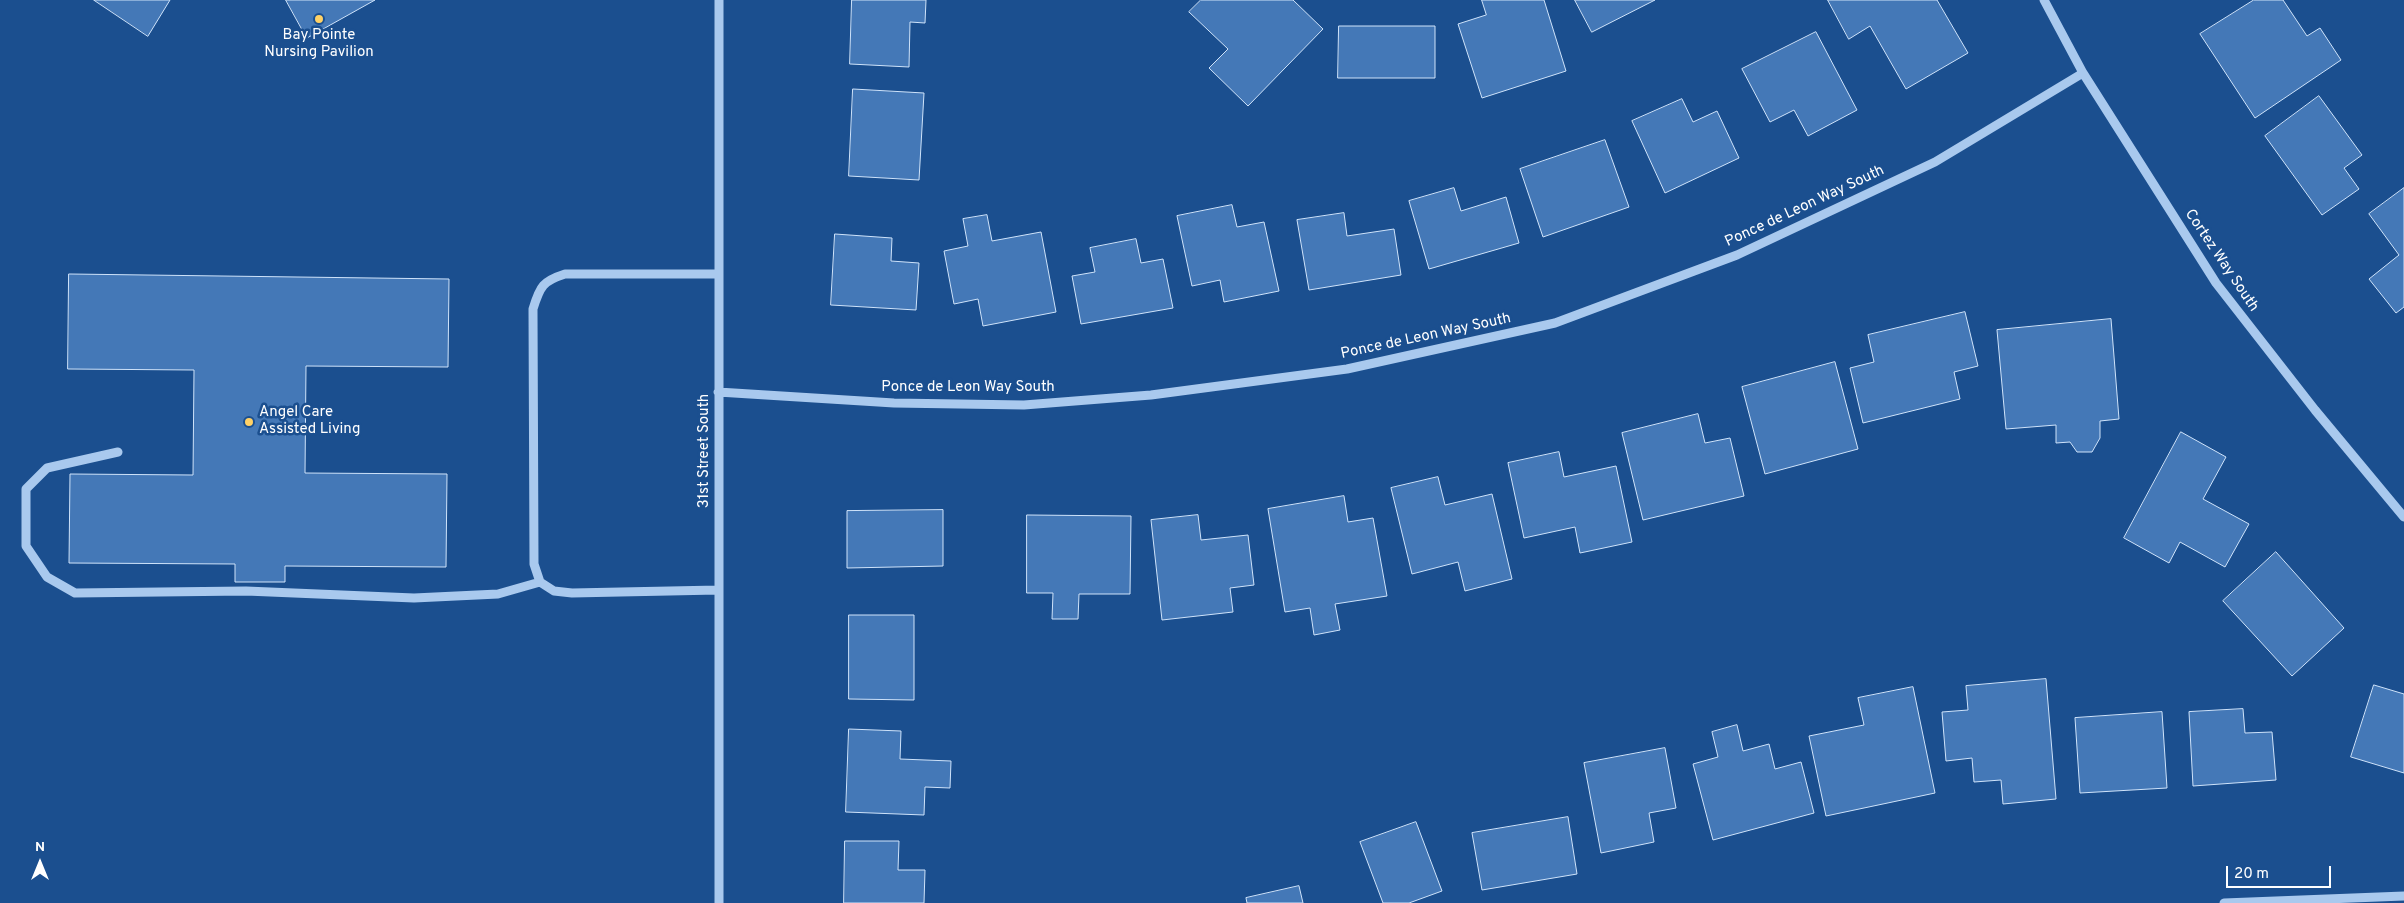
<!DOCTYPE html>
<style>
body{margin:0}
#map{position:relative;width:2404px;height:903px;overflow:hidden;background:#1b4f8f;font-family:Overpass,sans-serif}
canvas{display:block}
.north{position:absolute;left:15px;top:838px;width:50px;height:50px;-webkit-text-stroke:4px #1b4f8f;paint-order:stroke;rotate:0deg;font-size:14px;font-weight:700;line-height:20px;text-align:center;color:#fff}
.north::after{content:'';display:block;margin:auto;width:18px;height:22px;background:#fff;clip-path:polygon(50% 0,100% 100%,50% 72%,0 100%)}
.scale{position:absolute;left:2226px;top:866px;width:105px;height:22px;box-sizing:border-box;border:2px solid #fff;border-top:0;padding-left:6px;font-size:15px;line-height:18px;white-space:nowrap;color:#fff;-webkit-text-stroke:4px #1b4f8f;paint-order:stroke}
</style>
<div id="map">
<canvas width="2404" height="903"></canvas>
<div class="north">N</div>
<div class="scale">20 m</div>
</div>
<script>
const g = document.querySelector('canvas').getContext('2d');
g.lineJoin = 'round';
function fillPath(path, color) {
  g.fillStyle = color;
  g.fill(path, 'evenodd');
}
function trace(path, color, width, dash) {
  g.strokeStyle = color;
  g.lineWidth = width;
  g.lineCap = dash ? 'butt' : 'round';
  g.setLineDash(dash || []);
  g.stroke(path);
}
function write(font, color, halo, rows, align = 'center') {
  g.font = font + ' Overpass,sans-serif';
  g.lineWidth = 5;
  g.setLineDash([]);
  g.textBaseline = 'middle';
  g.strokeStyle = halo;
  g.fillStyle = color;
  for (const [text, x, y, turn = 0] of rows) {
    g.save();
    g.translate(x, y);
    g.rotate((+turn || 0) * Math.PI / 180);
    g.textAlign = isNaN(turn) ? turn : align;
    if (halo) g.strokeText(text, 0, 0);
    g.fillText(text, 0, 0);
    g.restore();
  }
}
const building = new Path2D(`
 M94 0H170L148 36Z
 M286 0H375L307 38Z
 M852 0H926L925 23 910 22 909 67 850 64Z
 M1201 0H1293L1323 29 1248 106 1209 68 1228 49 1189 12Z
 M1482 0H1544L1566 71 1482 98 1458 24 1486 15Z
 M1575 0H1655L1592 32Z
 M1828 0H1937L1968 53 1906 89 1870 26 1849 39Z
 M2254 0H2283L2307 36 2320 28 2341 60 2255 118 2200 34Z
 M1339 26H1435V78H1338Z
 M1816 32 1857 110 1808 136 1794 110 1770 122 1742 69Z
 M853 89 924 93 919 180 849 176Z
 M2319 96 2362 155 2344 168 2359 189 2322 215 2265 136Z
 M1682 99 1693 122 1717 111 1739 158 1665 193 1632 121Z
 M1605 140 1629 207 1543 237 1520 169Z
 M1454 188 1461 211 1506 197 1519 243 1429 269 1409 201Z
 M2404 188V307L2396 313 2369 279 2399 255 2369 214Z
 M1232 205 1237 227 1264 222 1279 291 1224 302 1220 280 1192 286 1177 216Z
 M1344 213 1347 236 1394 229 1401 275 1309 290 1297 220Z
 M987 215 992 241 1041 232 1056 312 983 326 978 299 954 304 944 251 968 246 963 219Z
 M835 234 892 238 891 261 919 263 916 310 831 305Z
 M1136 239 1141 263 1163 259 1173 308 1081 324 1072 276 1095 272 1090 248Z
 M69 274 449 279 448 367 306 366 305 473 447 474 446 567 285 566V582H235V564L69 563 70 474 193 475 194 370 68 369Z
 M1965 312 1978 366 1954 372 1960 399 1863 423 1850 368 1874 362 1868 335Z
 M2111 319 2119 419 2100 421V438L2092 452H2077L2070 442 2056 443V425L2006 429 1997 330Z
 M1835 362 1858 449 1765 474 1742 387Z
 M1698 414 1705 443 1730 438 1744 496 1643 520 1622 433Z
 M2181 432 2226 457 2203 499 2249 524 2225 567 2180 542 2169 563 2124 538Z
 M1559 452 1564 477 1616 466 1632 542 1580 553 1575 527 1524 538 1508 463Z
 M1438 477 1445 505 1492 494 1512 579 1465 591 1458 562 1412 574 1391 488Z
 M1344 496 1348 522 1373 518 1387 596 1335 604 1340 630 1314 635 1310 608 1285 612 1268 509Z
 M943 510V566L847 568V511Z
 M1027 515 1131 516 1130 594H1079L1078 619H1052L1053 593H1027Z
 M1198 515 1201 540 1248 535 1254 585 1230 588 1233 612 1162 620 1151 520Z
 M2276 552 2344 628 2292 676 2223 601Z
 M849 615H914V700L849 699Z
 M2046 679 2056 799 2003 804 2001 780 1974 782 1972 758 1946 761 1942 712 1968 710 1966 686Z
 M2374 685 2404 694V773L2351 757Z
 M1913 687 1935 793 1826 816 1809 736 1864 725 1858 698Z
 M2243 709 2245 733 2272 732 2276 780 2193 786 2189 712Z
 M2162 712 2167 788 2080 793 2075 718Z
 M1737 725 1743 751 1769 744 1775 769 1801 762 1814 813 1713 840 1693 764 1718 757 1712 732Z
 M849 729 901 731 900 759 951 761 950 788 925 787 924 815 846 812Z
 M1665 748 1676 808 1649 813 1654 842 1601 853 1584 763Z
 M1568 817 1577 874 1482 890 1472 833Z
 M1416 822 1442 891 1409 903H1383L1360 842Z
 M845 841H899L898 870H925L924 903H844Z
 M1299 886 1303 903H1247L1246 898Z`);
fillPath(building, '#4478b7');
trace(building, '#cfe3fa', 1);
trace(new Path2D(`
 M2044 0 2083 73 2216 283 2315 410 2404 517
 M718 274H565C543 281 540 286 533 309L534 564 540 582 554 591 572 593 718 590
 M718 392 894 403 1024 405 1151 395 1347 369 1555 323 1737 255 1935 162 2083 73
 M118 452 47 468 26 489V546L47 577 75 593 246 591 414 598 498 594 540 582
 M719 903V0
 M2224 903 2404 896`), '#a9c9ee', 9);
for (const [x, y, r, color] of [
 [319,19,5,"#ffd166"],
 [249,422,5,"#ffd166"]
]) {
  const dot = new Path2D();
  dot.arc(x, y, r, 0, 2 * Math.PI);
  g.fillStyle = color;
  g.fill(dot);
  trace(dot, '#1b4f8f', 2);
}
write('15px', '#fff', '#1b4f8f', [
 ["Bay Pointe",319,36],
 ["Nursing Pavilion",319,53],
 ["Angel Care",259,413,"left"],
 ["Assisted Living",259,430,"left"]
]);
write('15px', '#fff', '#1b4f8f', [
 ["Ponce de Leon Way South",1805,207,-25],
 ["Cortez Way South",2221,261,56],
 ["Ponce de Leon Way South",1426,337,-12],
 ["Ponce de Leon Way South",968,388],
 ["31st Street South",705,451,-90]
]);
</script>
